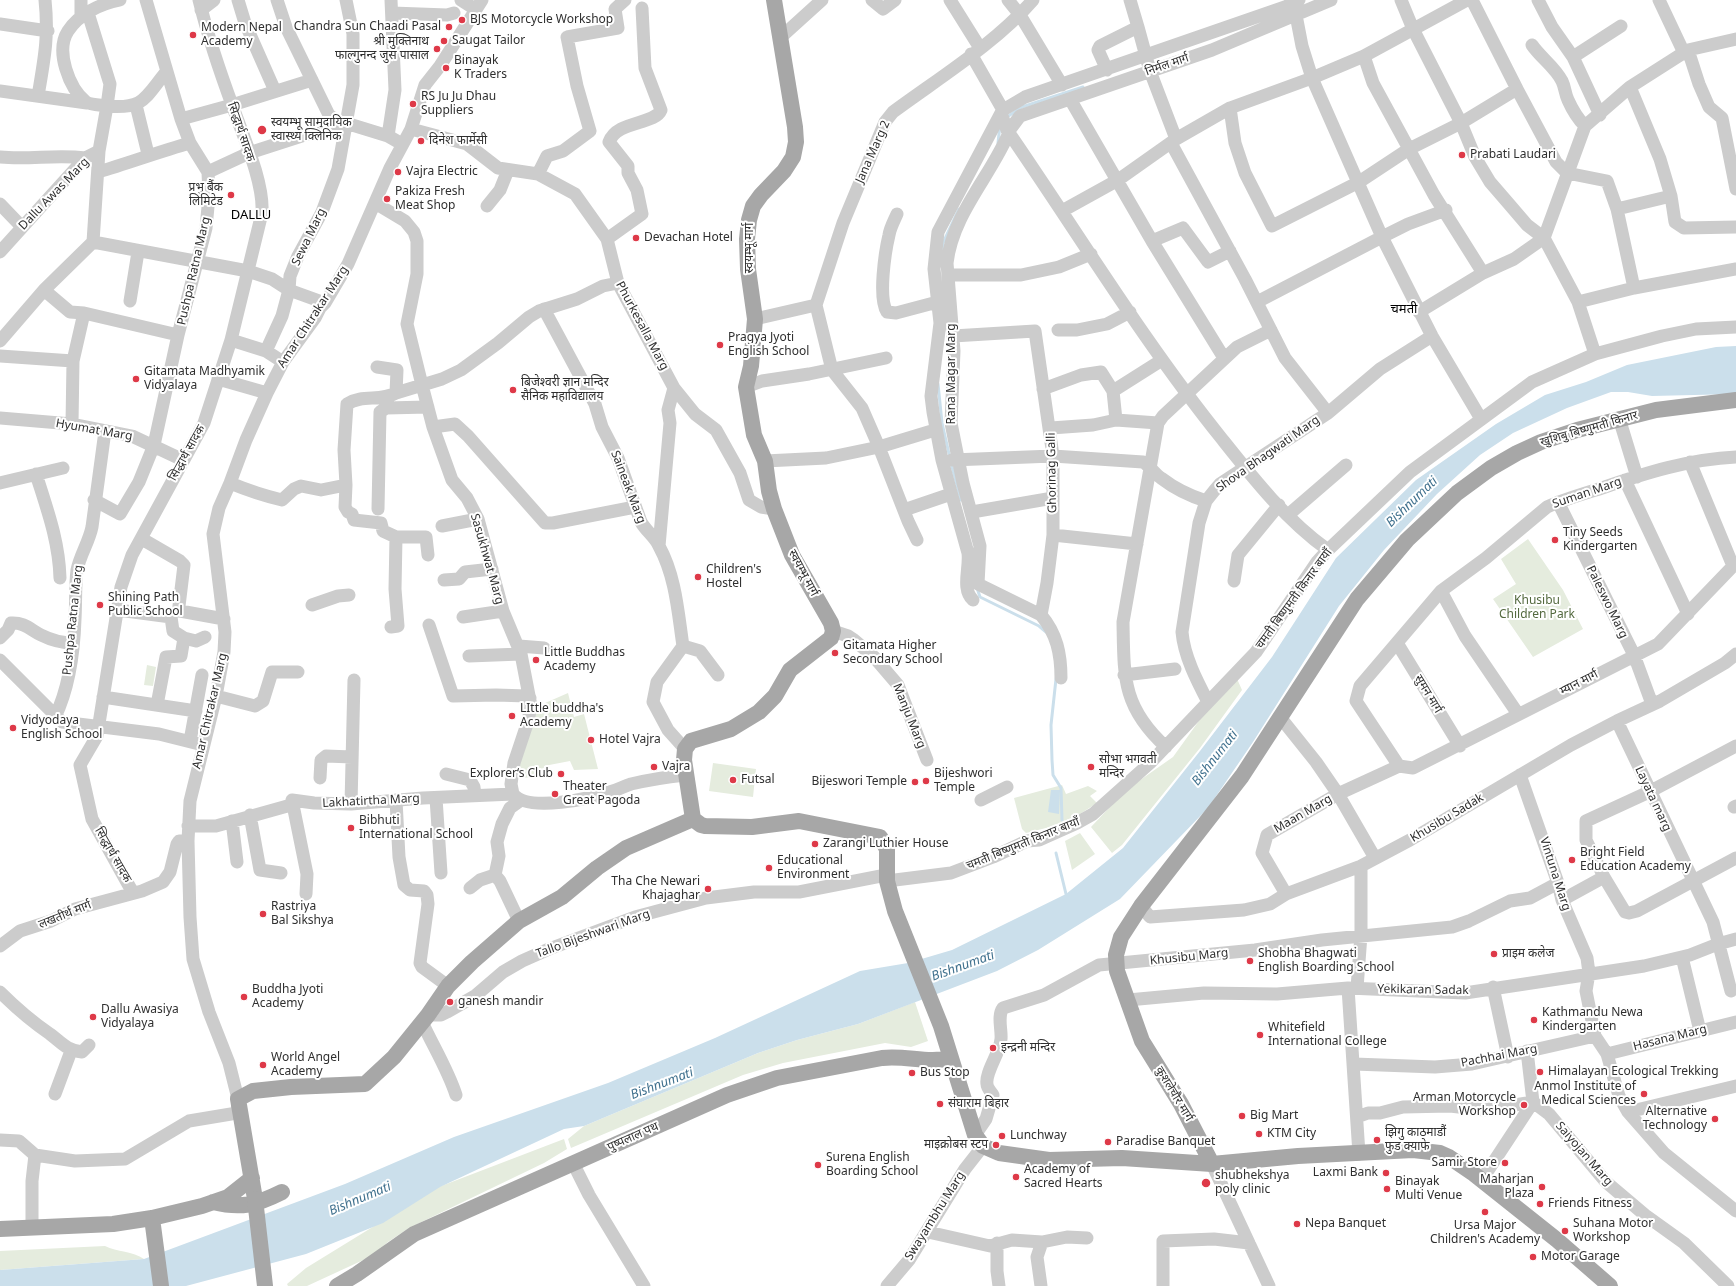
<!DOCTYPE html>
<meta charset="utf-8">
<style>
body{margin:0}
canvas{display:block;background:#fff}
</style>
<canvas width="1736" height="1286"></canvas>
<script>
const g = document.querySelector('canvas').getContext('2d');
g.lineJoin = 'round';
function fillPath(path, color) {
  g.fillStyle = color;
  g.fill(path, 'evenodd');
}
function trace(path, color, width, dash) {
  g.strokeStyle = color;
  g.lineWidth = width;
  g.lineCap = dash ? 'butt' : 'round';
  g.setLineDash(dash || []);
  g.stroke(path);
}
function write(font, color, halo, rows, align = 'center') {
  g.font = font + ' "Noto Sans","Noto Sans Devanagari",sans-serif';
  g.lineWidth = 4;
  g.setLineDash([]);
  g.textBaseline = 'middle';
  g.strokeStyle = halo;
  g.fillStyle = color;
  for (const [text, x, y, turn = 0] of rows) {
    g.save();
    g.translate(x, y);
    g.rotate((+turn || 0) * Math.PI / 180);
    g.textAlign = isNaN(turn) ? turn : align;
    if (halo) g.strokeText(text, 0, 0);
    g.fillText(text, 0, 0);
    g.restore();
  }
}
fillPath(new Path2D(`
 M1528 539 1563 590 1583 629 1533 657 1493 599 1516 584 1501 559Z
 M147 665 156 667 153 686 144 685Z
 M1234 672 1242 690 1200 748 1122 845 1112 853 1091 827 1126 790 1173 757Z
 M568 693 574 717 584 714 598 769 574 770 570 761 544 766 543 777 515 778 536 707Z
 M713 763 756 769 753 797 709 791Z
 M1062 785 1066 794 1088 786 1097 791 1090 796 1097 803 1066 823 1026 833 1022 829 1014 798Z
 M1080 833 1095 854 1072 870 1065 841Z
 M915 1002 928 1041 911 1047 885 1043 783 1063 743 1075 571 1148 568 1139 584 1126 758 1053 797 1040 858 1024Z
 M564 1139 567 1149 544 1163 409 1228 388 1242 372 1256 307 1286H288L287 1284 306 1268 436 1188Z
 M105 1246C117 1252 133 1251 144 1259L0 1270V1251Z`), '#e5ecde');
fillPath(new Path2D(`
 M1736 346V394L1652 396 1628 392H1611L1567 408 1513 433 1480 455 1437 494 1384 550 1339 606 1253 742 1208 808 1120 899 1038 950 997 971 858 1024 797 1040 758 1053 584 1126 564 1129 440 1187 383 1223 306 1254 186 1286H0V1270L144 1259 345 1184 454 1137 608 1083 715 1038 860 971 908 963 952 950 1066 894 1123 848 1200 751 1272 657 1336 558 1416 480 1496 424 1545 395 1586 382 1627 365 1716 347Z
 M1051 790H1060L1059 814 1048 812Z`), '#cbdfeb');
trace(new Path2D(`
 M1007 117 1022 107 1083 87
 M998 143 1000 125
 M943 252V243L959 209
 M938 384 942 423 950 458
 M951 463 961 500
 M977 588 980 597 1039 626 1046 632
 M1056 679 1051 725 1052 760 1053 775 1061 788 1062 820
 M1056 853 1066 894`), '#cbdfeb', 3);
trace(new Path2D(`
 M238 0 245 23 275 91
 M277 0 286 27 329 115 336 120 388 136 402 144
 M461 0 475 9
 M872 0 883 9 895 0
 M950 0 980 48
 M1008 0 1020 15 1062 85
 M1401 0 1413 29 1461 123 1475 157 1490 182 1509 204 1527 225 1544 238 1578 302 1595 354
 M1538 0 1552 27 1573 57 1600 115
 M1659 0 1684 53
 M201 10 214 0
 M88 13 110 84 107 106C144 109 144 99 166 72
 M392 13 447 15 454 13
 M1296 15 1302 46 1312 78 1382 237 1432 336 1481 419
 M81 16V0
 M0 24 48 31
 M1138 27 1150 71 1176 139
 M780 38 822 0
 M1532 45C1541 58 1555 67 1562 81 1565 87 1565 94 1568 100 1572 109 1578 119 1585 126
 M1688 50 1699 84 1709 107 1722 118 1736 189
 M971 54 1003 110 1001 113 1007 130C1078 233 1143 341 1222 439 1253 478 1286 520 1328 550
 M1364 56 1373 83 1409 149 1434 195 1483 273
 M1573 57 1621 26
 M1107 70 1098 50 1100 46 1138 27 1130 0
 M1630 87 1660 159 1671 196
 M1517 89 1556 162 1567 173 1607 181 1617 209 1634 288
 M0 91 87 103
 M38 96C44 60 49 37 45 0
 M1070 99 1152 241 1224 358
 M136 105 148 154
 M1230 108 1235 143 1245 173 1272 226 1359 182 1409 149 1461 123 1517 89 1472 0
 M1003 110 1025 97 1285 7 1299 0
 M181 119 232 105 312 80
 M411 129 467 144 498 168 538 174 575 194 607 239 618 283 674 388 695 414 716 430 740 473 749 500 761 507 774 509
 M388 136 395 90 391 0
 M1171 143 1245 279 1285 358 1328 413
 M0 157C29 160 57 154 85 158
 M98 172C129 163 158 152 190 143
 M208 172 249 153 345 122
 M538 174 547 156 563 151 590 131 577 86 567 37 618 28 615 9 625 0
 M375 203 405 221 414 232 417 241V274L407 324 422 385 433 427 452 480 467 498 478 519 503 611 521 654 531 706 528 721 514 763 511 784 513 794C528 813 593 798 613 791 619 789 625 786 631 784 648 780 667 777 685 775L688 782
 M0 204 22 227
 M487 206 500 190 508 170
 M1617 209 1671 196 1675 222 1684 228 1736 227
 M1062 211 1118 180 1176 139 1230 108 1312 78 1364 56 1467 0
 M897 214C894 221 890 228 889 235 885 252 878 298 887 312L896 313 945 300
 M607 239 642 214 637 190 628 173V166L609 142C617 120 655 125 661 110L645 68 642 8
 M1152 241 1183 228 1208 262 1230 251
 M93 242 248 271 272 279 289 290 325 303
 M0 252 85 158 99 151 107 106C101 105 91 105 86 102 69 88 55 51 68 31 79 14 100 4 120 0
 M948 275H1021L1059 267 1091 254
 M44 290 70 312 84 313 178 335
 M130 301 138 252
 M1257 302 1382 237 1408 224 1446 210
 M1578 302 1634 288 1736 269
 M816 305 832 370 862 408 879 447 935 430
 M544 309 595 404 602 427 618 458 641 522C646 531 655 537 659 546 676 577 678 613 683 646L657 682 653 702 668 730 685 749
 M1419 312 1483 273 1514 259 1544 238 1585 126 1630 87 1688 50 1736 39
 M755 319 816 305 843 223 885 122 893 112C939 78 996 43 1033 0
 M1058 330H1077L1107 324 1130 312
 M953 336 1035 331 1053 456V535L1047 583 1041 615
 M231 340 266 351 283 362
 M0 341 44 290 93 242 99 151
 M266 351 282 316 289 290 290 276 298 256 322 212 338 169 353 85V34L346 0
 M0 356 73 361
 M377 367 397 370 396 393C380 402 363 394 347 404L344 450 346 485 345 507 348 512 352 514 354 520 381 523 383 531 396 537 395 589 398 626 391 627
 M218 379 267 393
 M746 387 762 381 809 374 886 358
 M1043 389 1081 375 1101 372 1113 391 1116 420
 M1113 391 1162 360
 M396 393 442 379 461 370 498 343 529 317 539 311 577 299 603 286 618 283
 M0 418 72 424 132 436 183 460
 M1619 418 1637 477
 M72 424 73 361 84 313
 M433 427 455 424 468 436 545 523H553L635 507
 M1051 428 1093 425 1116 420 1158 423
 M952 460 1053 456 1143 462C1150 466 1154 473 1161 478 1174 488 1190 496 1206 501
 M765 461 826 458 879 447 908 521 917 540
 M1690 462 1733 566
 M36 474C47 509 59 541 60 578
 M1625 480 1688 614
 M0 483 63 468
 M230 483C247 490 265 496 282 500L294 489 301 486 321 490 346 485
 M94 500 120 514 139 482 154 445 178 335 206 228 209 196 208 172 190 143 181 119 146 0
 M1558 502 1634 655 1652 704
 M378 509 380 412 386 408 428 407
 M904 510 951 494
 M972 512 1053 498
 M1288 515 1346 465
 M442 526 478 519
 M1053 535 1137 544
 M396 537H426L428 555
 M142 539 180 561 184 565 179 606 180 611 224 619
 M659 546 670 423 668 410 674 388
 M444 580 459 579 465 572 492 569
 M1234 581 1238 555 1279 505
 M1441 591 1465 636 1518 714
 M973 600C961 589 970 568 968 553L942 460 933 412 931 396 940 323 934 269 938 232 1001 113
 M312 605 338 596 349 595
 M118 610 171 617 173 631 184 638 181 656 166 657 157 705
 M463 617 503 611
 M429 625 453 696 496 695 527 696 530 698
 M833 631 848 636 854 640 874 657 898 685 927 760
 M0 638 8 630 11 623C24 622 31 630 41 635 51 640 62 643 73 643
 M184 638 196 641 205 637
 M1397 643 1460 746
 M519 646 544 648
 M683 646 700 651 718 675
 M469 656 521 654
 M0 660 62 722 159 734 203 745
 M1124 675 1175 669
 M1061 678C1061 654 1057 634 1041 615L978 584 980 546 963 483 951 423 954 351 947 263C953 212 993 174 1011 128L1020 116 1212 50 1331 0
 M216 696 255 706 263 701 272 672H298
 M103 697 196 711
 M1208 702C1197 681 1184 656 1182 632L1199 523 1206 501 1214 491 1220 484 1328 413 1380 369 1432 336
 M55 717C69 688 74 650 75 619 76 603 75 586 77 570 80 555 89 542 92 527L105 431
 M1280 717 1316 762 1338 794 1375 858
 M1617 721 1713 922 1731 991
 M190 741 202 675
 M1736 746 1649 792 1586 821V840L1604 877 1625 912 1629 913 1637 911 1736 858
 M1166 747C1122 707 1124 677 1123 622L1158 423 1163 416 1237 347 1271 330
 M1399 766 1356 701 1360 686 1441 591 1486 558 1547 507C1565 499 1583 494 1602 488 1645 473 1690 459 1736 457
 M1399 766 1413 768 1658 644 1736 563
 M446 774 470 780 474 787 475 796
 M1520 775 1558 883 1562 900 1587 958 1589 973 1586 991 1595 1036 1607 1054 1619 1096 1628 1112 1664 1153 1736 1211
 M320 778 321 760 326 756 352 757
 M436 798 441 873
 M292 800 307 874 306 894
 M396 800 399 857 404 885 410 890 424 891 427 895 428 904 420 963 422 967 448 986
 M981 800 1007 787
 M351 804 354 680
 M1734 807 1736 806
 M250 815 260 870 281 873
 M232 821 237 862
 M188 826H216L291 805 292 800 314 803 351 804 423 798 513 794
 M887 881 951 873 993 857 1027 841 1039 840 1077 823 1093 814 1150 763 1256 652 1317 562 1328 550 1410 472 1532 382 1595 354 1662 336 1696 329 1736 327
 M470 888 480 880 495 875
 M133 893 92 819 80 765 97 736 121 587 132 555 204 423 231 340 262 213C264 183 244 138 234 110 221 75 208 37 199 0
 M1286 894 1262 853 1267 835 1338 794 1399 766
 M1562 900 1604 877
 M1141 906 1150 917 1244 910 1270 904 1286 894 1361 866 1410 840 1571 745 1617 721 1660 701 1725 663 1736 654
 M519 921 500 881 495 875 499 856 497 842 502 824 510 808 521 800
 M0 946 20 931 51 921 75 909 142 891 163 882 170 872 177 844 179 841H188
 M1682 957 1700 1031
 M1493 987 1508 1057
 M1348 988 1359 1154
 M1357 988 1361 935V866
 M0 992C16 1008 31 1021 50 1034 62 1043 66 1050 82 1052L89 1045
 M1128 1000 1204 993 1277 994 1348 988 1465 993 1644 966 1690 955 1718 944 1736 939
 M428 1015H441L447 1012 475 996 503 972 522 961 549 949 635 917 706 898 754 892H799L886 875
 M422 1022C433 1046 448 1070 456 1095
 M1527 1051 1533 1102 1549 1114 1606 1182 1645 1215 1684 1243 1728 1286
 M1607 1054 1736 1022
 M1354 1064 1435 1067 1472 1064 1595 1036
 M55 1094 71 1051
 M1628 1112 1736 1086
 M1357 1117 1368 1113H1380L1403 1107 1450 1106 1485 1110 1533 1102
 M975 1135 986 1119 993 1095C991 1092 987 1088 987 1084 985 1072 1000 1053 1001 1039 1002 1030 997 1016 1003 1008L1044 995 1099 965 1255 950 1322 940 1452 927 1469 921 1510 901 1530 898 1558 883
 M0 1140 19 1141 35 1155 75 1161 125 1159 189 1121 237 1113 238 1099 229 1063 209 1012 193 959 190 917 188 841 190 801 216 696 224 652 225 632 213 534 219 508 230 483 246 440 267 393 283 362 315 318 320 308 325 303 348 264 390 168 411 129 425 85 440 66 482 0
 M573 1163 589 1195 644 1286
 M1212 1164 1269 1286
 M1487 1185 1485 1175 1533 1102
 M32 1227V1181L35 1155
 M928 1232 990 1246 1012 1240 1042 1242 1067 1237 1087 1238
 M997 1243V1271L999 1286
 M887 1286 909 1260 965 1169 983 1146
 M1041 1286 1037 1257 1042 1242
 M1163 1286V1241L1214 1239 1249 1243`), '#ccc', 13);
trace(new Path2D(`
 M774 0 795 127 796 142 793 157 784 171 761 195 753 206 749 220 747 239 748 269 755 319 751 366 746 387 754 435 765 461 769 491 774 509 792 555 831 623 833 631 831 638 790 670 775 696 759 712 731 729 691 741 685 749 684 760 693 819 701 825 705 826 752 827 799 821 880 837 887 849V881L895 911 941 1026 975 1135 983 1146 999 1153 1049 1160 1122 1158 1212 1164 1298 1156 1413 1150 1440 1153 1449 1157 1474 1174 1557 1240 1610 1286
 M1212 1164 1181 1104 1142 1041 1117 971 1116 955 1121 937 1141 906 1242 776 1357 599 1407 540 1457 493 1491 468 1517 453 1541 442 1577 430 1656 410 1736 400
 M255 1199 238 1099 253 1091 291 1087 365 1084 394 1057 428 1015 448 986 472 962 519 921 562 897 597 868 626 848 693 819
 M213 1202C241 1209 256 1205 282 1192
 M152 1218 161 1286
 M0 1229 113 1224 152 1218 202 1206 228 1197 252 1178
 M337 1286 357 1274 414 1234 727 1095 777 1078 882 1058C906 1055 928 1064 950 1058`), '#a7a7a7', 16);
trace(new Path2D(`
 M255 1199 265 1286`), '#a7a7a7', 16);
for (const [x, y, r, color] of [
 [462,20,4,"#de3948"],
 [449,27,4,"#de3948"],
 [193,35,4,"#de3948"],
 [444,41,4,"#de3948"],
 [437,49,4,"#de3948"],
 [446,68,4,"#de3948"],
 [413,104,4,"#de3948"],
 [262,130,5,"#de3948"],
 [421,141,4,"#de3948"],
 [1462,155,4,"#de3948"],
 [398,172,4,"#de3948"],
 [231,195,4,"#de3948"],
 [387,199,4,"#de3948"],
 [636,238,4,"#de3948"],
 [720,345,4,"#de3948"],
 [136,379,4,"#de3948"],
 [513,390,4,"#de3948"],
 [1555,540,4,"#de3948"],
 [698,577,4,"#de3948"],
 [100,605,4,"#de3948"],
 [835,653,4,"#de3948"],
 [536,660,4,"#de3948"],
 [512,716,4,"#de3948"],
 [13,728,4,"#de3948"],
 [591,740,4,"#de3948"],
 [654,767,4,"#de3948"],
 [1091,767,4,"#de3948"],
 [561,774,4,"#de3948"],
 [733,780,4,"#de3948"],
 [926,781,4,"#de3948"],
 [915,782,4,"#de3948"],
 [555,794,4,"#de3948"],
 [351,828,4,"#de3948"],
 [815,844,4,"#de3948"],
 [1572,860,4,"#de3948"],
 [769,868,4,"#de3948"],
 [708,889,4,"#de3948"],
 [263,914,4,"#de3948"],
 [1494,954,4,"#de3948"],
 [1250,961,4,"#de3948"],
 [244,997,4,"#de3948"],
 [450,1002,4,"#de3948"],
 [93,1017,4,"#de3948"],
 [1534,1020,4,"#de3948"],
 [1260,1035,4,"#de3948"],
 [993,1048,4,"#de3948"],
 [263,1065,4,"#de3948"],
 [1540,1072,4,"#de3948"],
 [912,1073,4,"#de3948"],
 [1644,1094,4,"#de3948"],
 [940,1104,4,"#de3948"],
 [1524,1105,4,"#de3948"],
 [1242,1116,4,"#de3948"],
 [1715,1119,4,"#de3948"],
 [1259,1134,4,"#de3948"],
 [1002,1136,4,"#de3948"],
 [1377,1140,4,"#de3948"],
 [1108,1142,4,"#de3948"],
 [996,1145,4,"#de3948"],
 [1505,1163,4,"#de3948"],
 [818,1165,4,"#de3948"],
 [1386,1173,4,"#de3948"],
 [1016,1177,4,"#de3948"],
 [1206,1183,5,"#de3948"],
 [1542,1187,4,"#de3948"],
 [1387,1189,4,"#de3948"],
 [1540,1204,4,"#de3948"],
 [1485,1212,4,"#de3948"],
 [1297,1224,4,"#de3948"],
 [1565,1231,4,"#de3948"],
 [1533,1257,4,"#de3948"]
]) {
  const dot = new Path2D();
  dot.arc(x, y, r, 0, 2 * Math.PI);
  g.fillStyle = color;
  g.fill(dot);
  trace(dot, '#fff', 1.5);
}
write('12px', '#2f2f2f', '#fff', [
 ["BJS Motorcycle Workshop",470,20],
 ["Chandra Sun Chaadi Pasal",441,27,"right"],
 ["Modern Nepal",201,28],
 ["Academy",201,42],
 ["Saugat Tailor",452,41],
 ["श्री मुक्तिनाथ",429,42,"right"],
 ["फाल्गुनन्द जुस पासाल",429,56,"right"],
 ["Binayak",454,61],
 ["K Traders",454,75],
 ["RS Ju Ju Dhau",421,97],
 ["Suppliers",421,111],
 ["स्वयम्भू सामुदायिक",271,123],
 ["स्वास्थ्य क्लिनिक",271,137],
 ["दिनेश फार्मेसी",429,141],
 ["Prabati Laudari",1470,155],
 ["Vajra Electric",406,172],
 ["प्रभु बैंक",223,188,"right"],
 ["लिमिटेड",223,202,"right"],
 ["Pakiza Fresh",395,192],
 ["Meat Shop",395,206],
 ["Devachan Hotel",644,238],
 ["Pragya Jyoti",728,338],
 ["English School",728,352],
 ["Gitamata Madhyamik",144,372],
 ["Vidyalaya",144,386],
 ["बिजेश्वरी ज्ञान मन्दिर",521,383],
 ["सैनिक महाविद्यालय",521,397],
 ["Tiny Seeds",1563,533],
 ["Kindergarten",1563,547],
 ["Children's",706,570],
 ["Hostel",706,584],
 ["Shining Path",108,598],
 ["Public School",108,612],
 ["Gitamata Higher",843,646],
 ["Secondary School",843,660],
 ["Little Buddhas",544,653],
 ["Academy",544,667],
 ["LIttle buddha's",520,709],
 ["Academy",520,723],
 ["Vidyodaya",21,721],
 ["English School",21,735],
 ["Hotel Vajra",599,740],
 ["सोभा भगवती",1099,760],
 ["मन्दिर",1099,774],
 ["Vajra",662,767],
 ["Explorer‘s Club",553,774,"right"],
 ["Bijeshwori",934,774],
 ["Temple",934,788],
 ["Futsal",741,780],
 ["Bijeswori Temple",907,782,"right"],
 ["Theater",563,787],
 ["Great Pagoda",563,801],
 ["Bibhuti",359,821],
 ["International School",359,835],
 ["Zarangi Luthier House",823,844],
 ["Bright Field",1580,853],
 ["Education Academy",1580,867],
 ["Educational",777,861],
 ["Environment",777,875],
 ["Tha Che Newari",700,882,"right"],
 ["Khajaghar",700,896,"right"],
 ["Rastriya",271,907],
 ["Bal Sikshya",271,921],
 ["Shobha Bhagwati",1258,954],
 ["English Boarding School",1258,968],
 ["प्राइम कलेज",1502,954],
 ["Buddha Jyoti",252,990],
 ["Academy",252,1004],
 ["ganesh mandir",458,1002],
 ["Dallu Awasiya",101,1010],
 ["Vidyalaya",101,1024],
 ["Kathmandu Newa",1542,1013],
 ["Kindergarten",1542,1027],
 ["Whitefield",1268,1028],
 ["International College",1268,1042],
 ["इन्द्रनी मन्दिर",1001,1048],
 ["World Angel",271,1058],
 ["Academy",271,1072],
 ["Himalayan Ecological Trekking",1548,1072],
 ["Bus Stop",920,1073],
 ["Anmol Institute of",1636,1087,"right"],
 ["Medical Sciences",1636,1101,"right"],
 ["Arman Motorcycle",1516,1098,"right"],
 ["Workshop",1516,1112,"right"],
 ["संघाराम बिहार",948,1104],
 ["Alternative",1707,1112,"right"],
 ["Technology",1707,1126,"right"],
 ["Big Mart",1250,1116],
 ["झिगु काठमाडौं",1385,1133],
 ["फुड क्याफे",1385,1147],
 ["KTM City",1267,1134],
 ["Lunchway",1010,1136],
 ["Paradise Banquet",1116,1142],
 ["माइक्रोबस स्टप",988,1145,"right"],
 ["Surena English",826,1158],
 ["Boarding School",826,1172],
 ["Samir Store",1497,1163,"right"],
 ["Academy of",1024,1170],
 ["Sacred Hearts",1024,1184],
 ["Laxmi Bank",1378,1173,"right"],
 ["shubhekshya",1215,1176],
 ["poly clinic",1215,1190],
 ["Maharjan",1534,1180,"right"],
 ["Plaza",1534,1194,"right"],
 ["Binayak",1395,1182],
 ["Multi Venue",1395,1196],
 ["Friends Fitness",1548,1204],
 ["Nepa Banquet",1305,1224],
 ["Suhana Motor",1573,1224],
 ["Workshop",1573,1238],
 ["Ursa Major",1485,1226,"center"],
 ["Children's Academy",1485,1240,"center"],
 ["Motor Garage",1541,1257]
], 'left');
write('12px', '#2f2f2f', '#fff', [
 ["निर्मल मार्ग",1167,65,-19],
 ["सिद्धार्थ सादक",241,132,71],
 ["Jana Marg 2",873,152,-66],
 ["Dallu Awas Marg",54,194,-46],
 ["Sewa Marg",309,237,-64],
 ["स्वयम्भू मार्ग",750,248,-90],
 ["Pushpa Ratna Marg",194,271,-77],
 ["Amar Chitrakar Marg",313,317,-57],
 ["Phurkesalla Marg",642,326,62],
 ["Rana Magar Marg",952,374,-90],
 ["खुशिबु बिष्णुमती किनार",1589,429,-16],
 ["Hyumat Marg",94,430,10],
 ["सिद्धार्थ सादक",187,453,-61],
 ["Shova Bhagwati Marg",1268,454,-35],
 ["Ghorinag Galli",1052,473,-91],
 ["Saineak Marg",628,487,69],
 ["Suman Marg",1587,493,-19],
 ["Sasukhwat Marg",487,559,74],
 ["स्वयम्भू मार्ग",803,573,62],
 ["चमती बिष्णुमती किनार बायाँ",1294,599,-54],
 ["Paleswo Marg",1607,602,64],
 ["Pushpa Ratna Marg",73,620,-84],
 ["म्यान मार्ग",1579,683,-27],
 ["सुमन मार्ग",1428,694,59],
 ["Amar Chitrakar Marg",210,711,-77],
 ["Manju Marg",909,716,68],
 ["Layata marg",1653,799,65],
 ["Lakhatirtha Marg",371,801,-3],
 ["Maan Marg",1303,814,-30],
 ["Khusibu Sadak",1447,818,-31],
 ["चमती बिष्णुमती किनार बायाँ",1023,844,-22],
 ["सिद्धार्थ सादक",113,855,60],
 ["Vintuna Marg",1555,874,72],
 ["लखतीर्थ मार्ग",65,915,-22],
 ["Tallo Bijeshwari Marg",593,934,-20],
 ["Khusibu Marg",1189,957,-6],
 ["Yekikaran Sadak",1423,990,1],
 ["Hasana Marg",1670,1038,-14],
 ["Pachhai Marg",1499,1056,-11],
 ["कुशलेचौर मार्ग",1174,1094,59],
 ["पुष्पलाल पथ",633,1137,-24],
 ["Saiyojan Marg",1584,1154,49],
 ["Swayambhu Marg",935,1216,-58]
]);
write('12px', '#53693e', '#fff', [
 ["Khusibu",1537,601],
 ["Children Park",1537,615]
]);
write('13px', '#000', '#fff', [
 ["DALLU",251,215],
 ["चमती",1404,309]
]);
write('italic 13px', '#40718e', '#fff', [
 ["Bishnumati",1412,502,-44],
 ["Bishnumati",1215,758,-52],
 ["Bishnumati",963,966,-20],
 ["Bishnumati",662,1084,-21],
 ["Bishnumati",360,1199,-23]
]);
</script>
